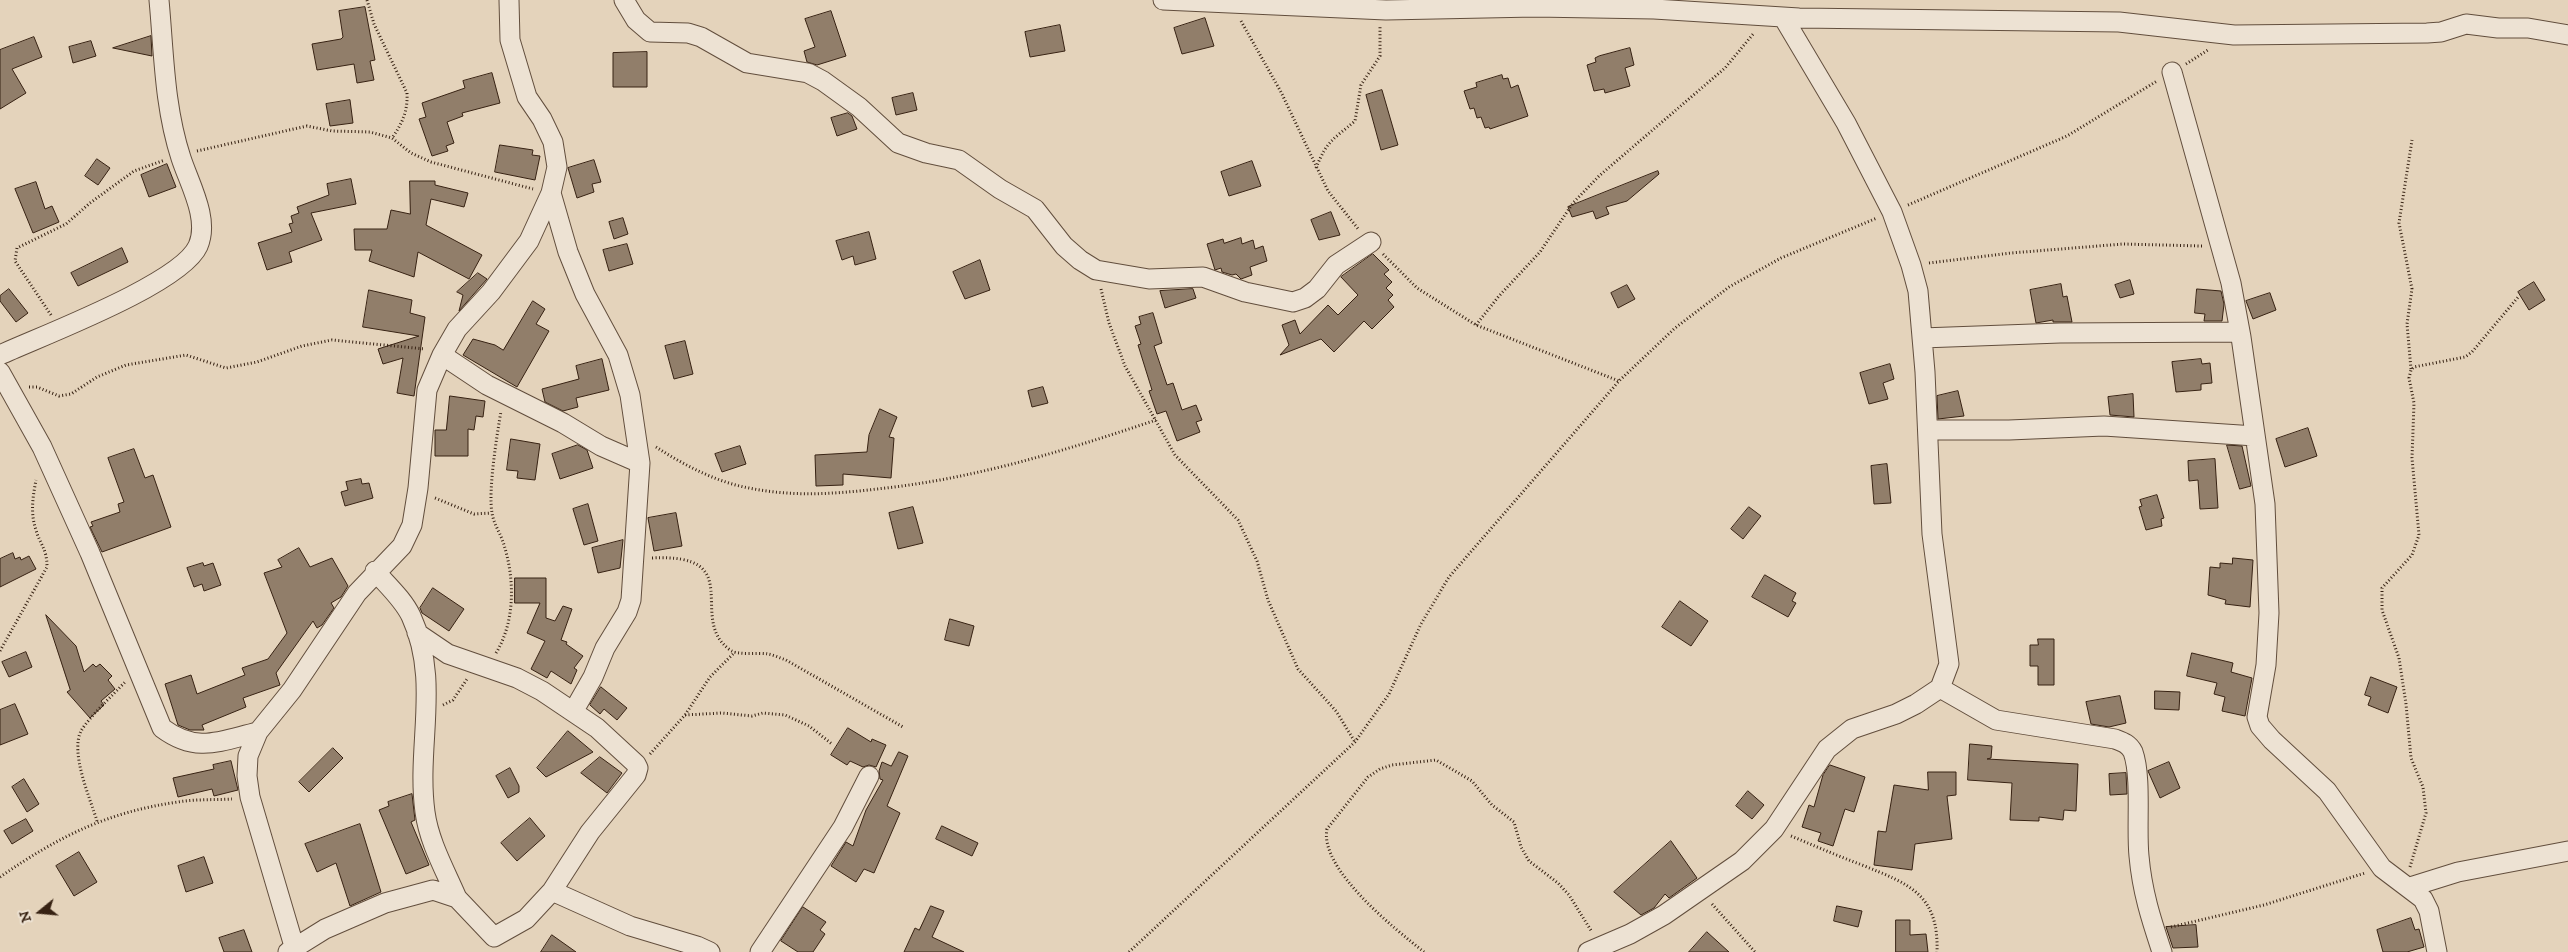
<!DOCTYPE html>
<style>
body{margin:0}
#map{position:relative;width:2568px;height:952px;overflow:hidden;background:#e4d3bb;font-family:"IM FELL DW Pica",serif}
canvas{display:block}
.north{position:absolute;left:15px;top:887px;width:50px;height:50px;-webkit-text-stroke:4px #ede2d3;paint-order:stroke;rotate:253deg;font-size:14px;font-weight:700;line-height:20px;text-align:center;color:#372213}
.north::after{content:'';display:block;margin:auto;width:18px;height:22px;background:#372213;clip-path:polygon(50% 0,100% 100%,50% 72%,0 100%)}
</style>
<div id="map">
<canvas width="2568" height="952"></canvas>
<div class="north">N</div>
</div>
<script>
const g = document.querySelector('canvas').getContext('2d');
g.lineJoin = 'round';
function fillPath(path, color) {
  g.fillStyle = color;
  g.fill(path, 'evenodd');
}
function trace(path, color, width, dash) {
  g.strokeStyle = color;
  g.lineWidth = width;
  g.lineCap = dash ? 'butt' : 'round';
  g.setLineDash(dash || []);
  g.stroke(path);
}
const building = new Path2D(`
 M365 7 375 60 370 61 374 80 357 83 354 64 317 70 312 44 341 39 343 37 339 11Z
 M831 11 846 56 817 65 807 62 804 51 815 47 805 19Z
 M1205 18 1214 46 1182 54 1174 28Z
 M1060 25 1065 51 1030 57 1025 32Z
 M151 36 152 56 113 48Z
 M34 37 42 57 12 69 26 93 0 109V50Z
 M91 41 96 56 73 63 69 47Z
 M1630 48 1634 65 1625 68 1630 86 1605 93 1604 89 1594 91 1587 65 1596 62 1595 58 1599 56Z
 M647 52V87H613V53Z
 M492 73 500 103 462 113 463 116 447 122 454 143 446 146 448 151 432 156 419 119 426 117 422 103 465 88 463 81Z
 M1502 75 1503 79 1508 78 1511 88 1518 85 1528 116 1490 129 1489 127 1485 128 1481 117 1477 118 1474 108 1470 109 1464 91 1477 87 1476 83Z
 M1382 90 1398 145 1381 150 1366 95Z
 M913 93 917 110 896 115 892 98Z
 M350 100 353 123 330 126 326 104Z
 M848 113 852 116 857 129 837 136 831 118Z
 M500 145 533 150 532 155 540 156 535 180 495 172Z
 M97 159 110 168 98 185 85 176Z
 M594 160 601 182 592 184 594 192 577 198 568 168Z
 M1252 161 1261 186 1229 196 1221 172Z
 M167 164 176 187 149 197 141 175Z
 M1658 171 1659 174 1627 201 1606 207 1609 214 1596 219 1593 211 1572 217 1568 207Z
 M351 179 356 204 311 213 322 240 289 252 292 262 267 270 258 243 292 232 289 224 293 223 291 216 299 213 297 207 329 195 327 184Z
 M410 181H435V185L468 193 464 207 431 199 426 225 482 255 469 279 418 252 414 277 369 261 372 250H355L354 229H387L391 210 410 214Z
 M36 182 45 209 52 206 59 222 33 233 15 189Z
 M1331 212 1340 235 1319 240 1311 220Z
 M623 218 628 234 614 239 609 222Z
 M869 232 876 259 855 265 853 256 842 260 836 241Z
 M1241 238 1242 244 1253 240 1255 249 1263 246 1267 261 1250 267 1252 275 1241 279 1236 274 1232 275 1222 272 1221 268 1215 270 1207 244 1223 239 1224 243Z
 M627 244 633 264 609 271 603 250Z
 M122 248 128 262 78 286 71 273Z
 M1373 254 1389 270 1384 274 1392 282 1386 288 1393 295 1388 300 1394 307 1372 329 1364 321 1334 352 1321 339 1280 355 1289 345 1282 325 1295 320 1300 334 1328 305 1338 315 1358 295 1341 277Z
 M980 260 990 290 965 299 953 272Z
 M478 273 487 279 459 311 463 295 457 292Z
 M2130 280 2134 294 2120 298 2115 285Z
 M2534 282 2545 300 2529 310 2518 292Z
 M2061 284 2063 297 2067 296 2072 322H2053V320L2036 323 2030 290Z
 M1627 285 1635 299 1618 308 1611 293Z
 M9 289 28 313 16 322 0 301V296Z
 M1193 289 1196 298 1165 308 1160 291Z
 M2197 289 2221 291 2224 304 2222 321H2204L2205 314 2195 313Z
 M369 290 412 300 410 313 425 317 414 396 397 393 403 358 383 364 378 349 419 336 363 327Z
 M2270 293 2276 310 2253 319 2246 301Z
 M533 301 545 309 536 324 549 331 517 387 463 355 473 339 495 345 503 350Z
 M1153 313 1162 343 1154 346 1167 385 1173 383 1182 410 1196 405 1202 420 1196 422 1200 432 1177 441 1166 411 1157 414 1149 391 1152 390 1138 345 1141 344 1135 326 1141 324 1139 317Z
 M685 341 693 374 674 379 665 346Z
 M602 359 609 390 576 398 578 407 563 411 545 402 542 389 579 379 576 366Z
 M2201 359 2202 364 2210 363 2212 383 2201 384V390L2176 392 2172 362Z
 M1890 364 1894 379 1883 383 1888 399 1869 404 1860 373Z
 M1043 387 1048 403 1032 407 1028 391Z
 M1958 391 1964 416 1938 419 1937 396Z
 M2133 394 2134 417 2110 415 2108 397Z
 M450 396 485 401 483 417 476 416 474 430 468 429V456H435V430H446Z
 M880 409 897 417 889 437 894 438 891 478 843 474V485L816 486 815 455 867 452 869 435Z
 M2308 428 2317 456 2285 467 2276 439Z
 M511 439 540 444 535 480 517 478 518 471 507 470Z
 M578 445 587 450 593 468 560 479 552 454Z
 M2227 445 2242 446 2251 486 2240 489Z
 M740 446 746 464 722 472 715 454Z
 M134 449 145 478 153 475 171 527 102 552 90 527 93 526 91 522 120 512 118 504 124 502 108 458Z
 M2215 459 2218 508 2200 509 2198 480 2189 481 2188 461Z
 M1887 464 1891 503 1874 504 1871 466Z
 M361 479 362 484 369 483 373 498 345 506 341 492 348 490 346 482Z
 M2157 495 2164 518 2161 519 2162 526 2146 530 2139 507 2142 506 2140 500Z
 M588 504 598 541 584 545 573 509Z
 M913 507 923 543 898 549 889 513Z
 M1749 507 1761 516 1743 539 1731 529Z
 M676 513 682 546 654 551 648 518Z
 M623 540 620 568 598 573 592 548Z
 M299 548 310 567 332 558 348 586 341 597 331 603 334 608 322 625 317 628 313 621 276 673 280 685 243 698 246 707 202 725 204 730H190L178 725 165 684 191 675 197 694 245 675 242 668 268 659 287 633 264 573 282 567 278 560Z
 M13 553 15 559 20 557 21 560 29 556 36 569 0 587V559Z
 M2233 558 2253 560 2250 607 2225 604 2226 600 2208 595 2210 567 2220 568V563L2232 564Z
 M203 563 204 566 213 563 221 585 204 591 202 584 194 587 187 568Z
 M1765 575 1796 593 1792 601 1796 603 1788 617 1752 597Z
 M515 578H546V618L555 621 563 606 572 609 561 640 567 642 566 644 583 656 574 668 577 670 571 684 551 671 547 678 531 669 545 641 527 633 540 603H515Z
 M433 588 464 609 449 631 422 613 420 608Z
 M1680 601 1708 621 1691 646 1662 627Z
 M46 615 76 646 84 672 93 664 96 667 100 664 112 676 108 680 115 689 101 701 104 705 90 718 67 692 70 690Z
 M950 619 974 626 969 646 945 640Z
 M2038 639H2054V685H2038V666H2030V645H2038Z
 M26 652 32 667 9 677 2 662Z
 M2192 653 2233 663 2231 672 2252 678 2245 716 2222 711 2225 697 2214 694 2217 683 2187 676Z
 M2371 677 2397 687 2388 713 2368 705 2371 697 2365 695Z
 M601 687 627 708 617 720 604 709 600 714 590 705Z
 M2155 691 2180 692 2179 710 2155 709Z
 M2120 696 2126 723 2109 727 2091 724 2086 702Z
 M15 704 28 734 0 745V710Z
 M848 728 871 742 872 739 886 745 876 767 869 765 863 767 850 761 847 765 831 755Z
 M568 731 593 752 546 777 537 768Z
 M1970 744 1992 746 1991 758 1987 759 2078 764 2076 811 2064 810 2063 820 2039 817V821L2010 820 2012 783 1968 780Z
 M333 748 343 758 309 792 299 782Z
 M899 752 908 756 887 806 900 813 874 873 864 869 856 882 831 866 846 842 853 846 866 810 883 780 880 779 879 771 882 762 891 766Z
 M600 757 622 773 607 793 581 773Z
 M231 761 238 790 214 796 212 789 178 797 173 778 214 769 213 765Z
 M2169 762 2180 788 2160 798 2148 771Z
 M1830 765 1865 777 1854 812 1845 809 1833 846 1818 841 1821 833 1802 827 1809 805 1814 807 1823 775Z
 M510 768 519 786V792L508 798 496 776Z
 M1928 772H1956V795L1947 796 1952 839 1915 844 1912 870 1874 865 1878 831 1886 832 1894 785 1928 790Z
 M2126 773 2127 794 2110 795 2109 774Z
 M24 779 39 804 27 812 12 787Z
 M1748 791 1764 805 1752 819 1736 806Z
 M412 794 415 820 411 822 429 865 406 874 379 810 389 806 388 802Z
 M530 818 545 836 517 861 501 843Z
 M26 819 33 831 12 844 4 831Z
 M360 824 381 892 350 906 336 863 317 872 305 844Z
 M942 826 978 843 972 856 936 839Z
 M1671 841 1697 878 1669 898 1665 894 1654 908 1641 915 1614 892Z
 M79 852 97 882 74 896 56 866Z
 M204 857 213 883 186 892 178 866Z
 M931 906 944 911 932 937 964 952H904L915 928 919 930Z
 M1837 906 1862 911 1858 927 1834 921Z
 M803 907 826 922 820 930 825 934 813 952H798L781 941Z
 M2411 918 2415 930 2419 929 2424 947 2407 952H2383L2377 930Z
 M1896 920H1910V935L1926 934 1928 952H1896Z
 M2196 925 2198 947 2173 948 2166 927Z
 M244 930 252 952H224L219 938Z
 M1707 932 1729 952H1689Z
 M552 935 576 952H541Z`);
fillPath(building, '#917e6a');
trace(building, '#372213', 1);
const street = new Path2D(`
 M624 0 636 20 650 32 688 33 701 37 747 63 808 73 823 81 859 107 898 143 926 153 959 160 1000 189 1035 209 1064 246 1080 260 1096 270 1149 279 1203 277 1245 292 1293 302 1305 298 1317 289 1336 265 1371 242
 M1163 0 1386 10 1535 7 1654 9 1799 18 2119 22 2234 35 2427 33 2441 32 2466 24 2498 28H2528L2568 35
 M2172 72 2231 283 2241 337 2265 504 2269 613 2266 665 2257 717 2260 726 2272 740 2327 791 2382 868 2423 899 2429 911 2437 952
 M551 193 568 252 585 294 618 355 630 395 640 463 631 600 627 612 605 648 593 677 573 712
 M1922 338 2060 333 2240 332
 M0 355C41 336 181 284 198 246 210 219 189 183 181 158 164 106 164 53 159 0
 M442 355 487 385 563 423 601 446 640 463
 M0 372 42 447 90 553 162 728C197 754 220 741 258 732
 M1928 430H2009L2104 426 2255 436
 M375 571C387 585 403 599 411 616 441 681 416 745 425 812 429 842 445 870 457 898
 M1940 688 1996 720 2115 739C2123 742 2129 744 2133 752 2142 777 2136 828 2139 856 2142 891 2151 919 2162 952
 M2410 887 2458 872 2568 851
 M552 891 630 926 697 946 710 952
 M294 946 250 797 247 776 248 756 258 732 292 690 357 593 402 546 412 525 418 488 427 390 442 355 457 329 491 292 529 241 551 193 557 167 553 142 542 119 527 97 510 40 509 0
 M288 952 325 929 385 903 433 890 457 898 494 937 526 919 552 891 590 832 636 775 638 768 636 764 597 728 542 691 517 678 448 654 417 633
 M760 952 843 827 869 776
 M1588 952 1630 934 1664 915 1742 861 1774 829 1827 749 1852 729 1896 714 1916 704 1940 688 1949 664 1932 534 1925 372 1918 291 1911 265 1892 212 1846 123 1783 17`);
trace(street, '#624e3d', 21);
trace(new Path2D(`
 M367 0 374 24 407 93C408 111 402 124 392 138
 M1241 21 1281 92 1328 191 1359 230
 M2186 64 2208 50
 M197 151 307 126 332 131 370 132 392 138 411 153 431 162 533 189
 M1316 168C1327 140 1334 139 1355 121L1361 85 1380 56V27
 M1908 205 2067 136 2157 81
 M1383 254 1417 288 1476 325 1619 381
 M1929 263 2011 253 2123 244 2202 246
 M1101 289 1109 323 1125 366 1175 455 1238 520 1257 561 1268 600 1298 669 1336 711 1355 742
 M51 315 15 261 17 248 66 224 90 203 134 171 165 160
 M1476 325 1499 296 1540 252 1573 203 1599 176 1725 68 1754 33
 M2411 369 2407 324 2412 289 2399 223 2412 140
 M29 387H37L59 396 71 394 97 377 126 365 186 355 226 368 257 362 302 346 332 340 425 349
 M656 447C684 465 716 482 749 488 793 497 834 494 877 489 974 479 1064 451 1156 420
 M435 498 474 514 491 513
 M652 558C749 553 686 618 730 650 739 656 757 652 768 654 774 655 780 658 786 660L903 727
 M0 651 47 567C47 548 40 545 36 530 30 513 33 496 36 480
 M496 653C515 622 515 580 504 545 501 534 494 525 492 513 488 490 497 435 501 411
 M443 705 453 700 467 679
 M685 715 722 713 752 716 763 713 785 715 809 726 832 744
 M650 754 685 715 710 677 735 652
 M97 821C90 798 70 753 81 731 89 717 113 695 125 682
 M1791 836C1815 846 1838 856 1862 865 1909 884 1939 894 1937 952
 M2410 867 2426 813 2423 787 2411 758 2406 704 2399 658 2382 610V588L2412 555 2419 535 2412 458 2414 403 2409 378 2411 370 2414 367 2465 357 2472 352 2519 296
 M0 877C58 837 107 812 178 802 196 799 214 800 232 799
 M1712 904 1755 952
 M2171 927 2264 905 2365 873
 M1129 952 1355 742 1389 694 1421 624 1449 577 1619 381 1675 328 1729 287 1781 258 1877 218
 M1424 952C1395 929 1319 869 1327 829L1368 777 1380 769 1392 765 1436 760 1472 781 1492 805 1514 822 1521 847 1529 861 1558 883 1569 895 1592 932`), '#372213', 3, [1, 2.5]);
trace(street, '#ede2d3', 19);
</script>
